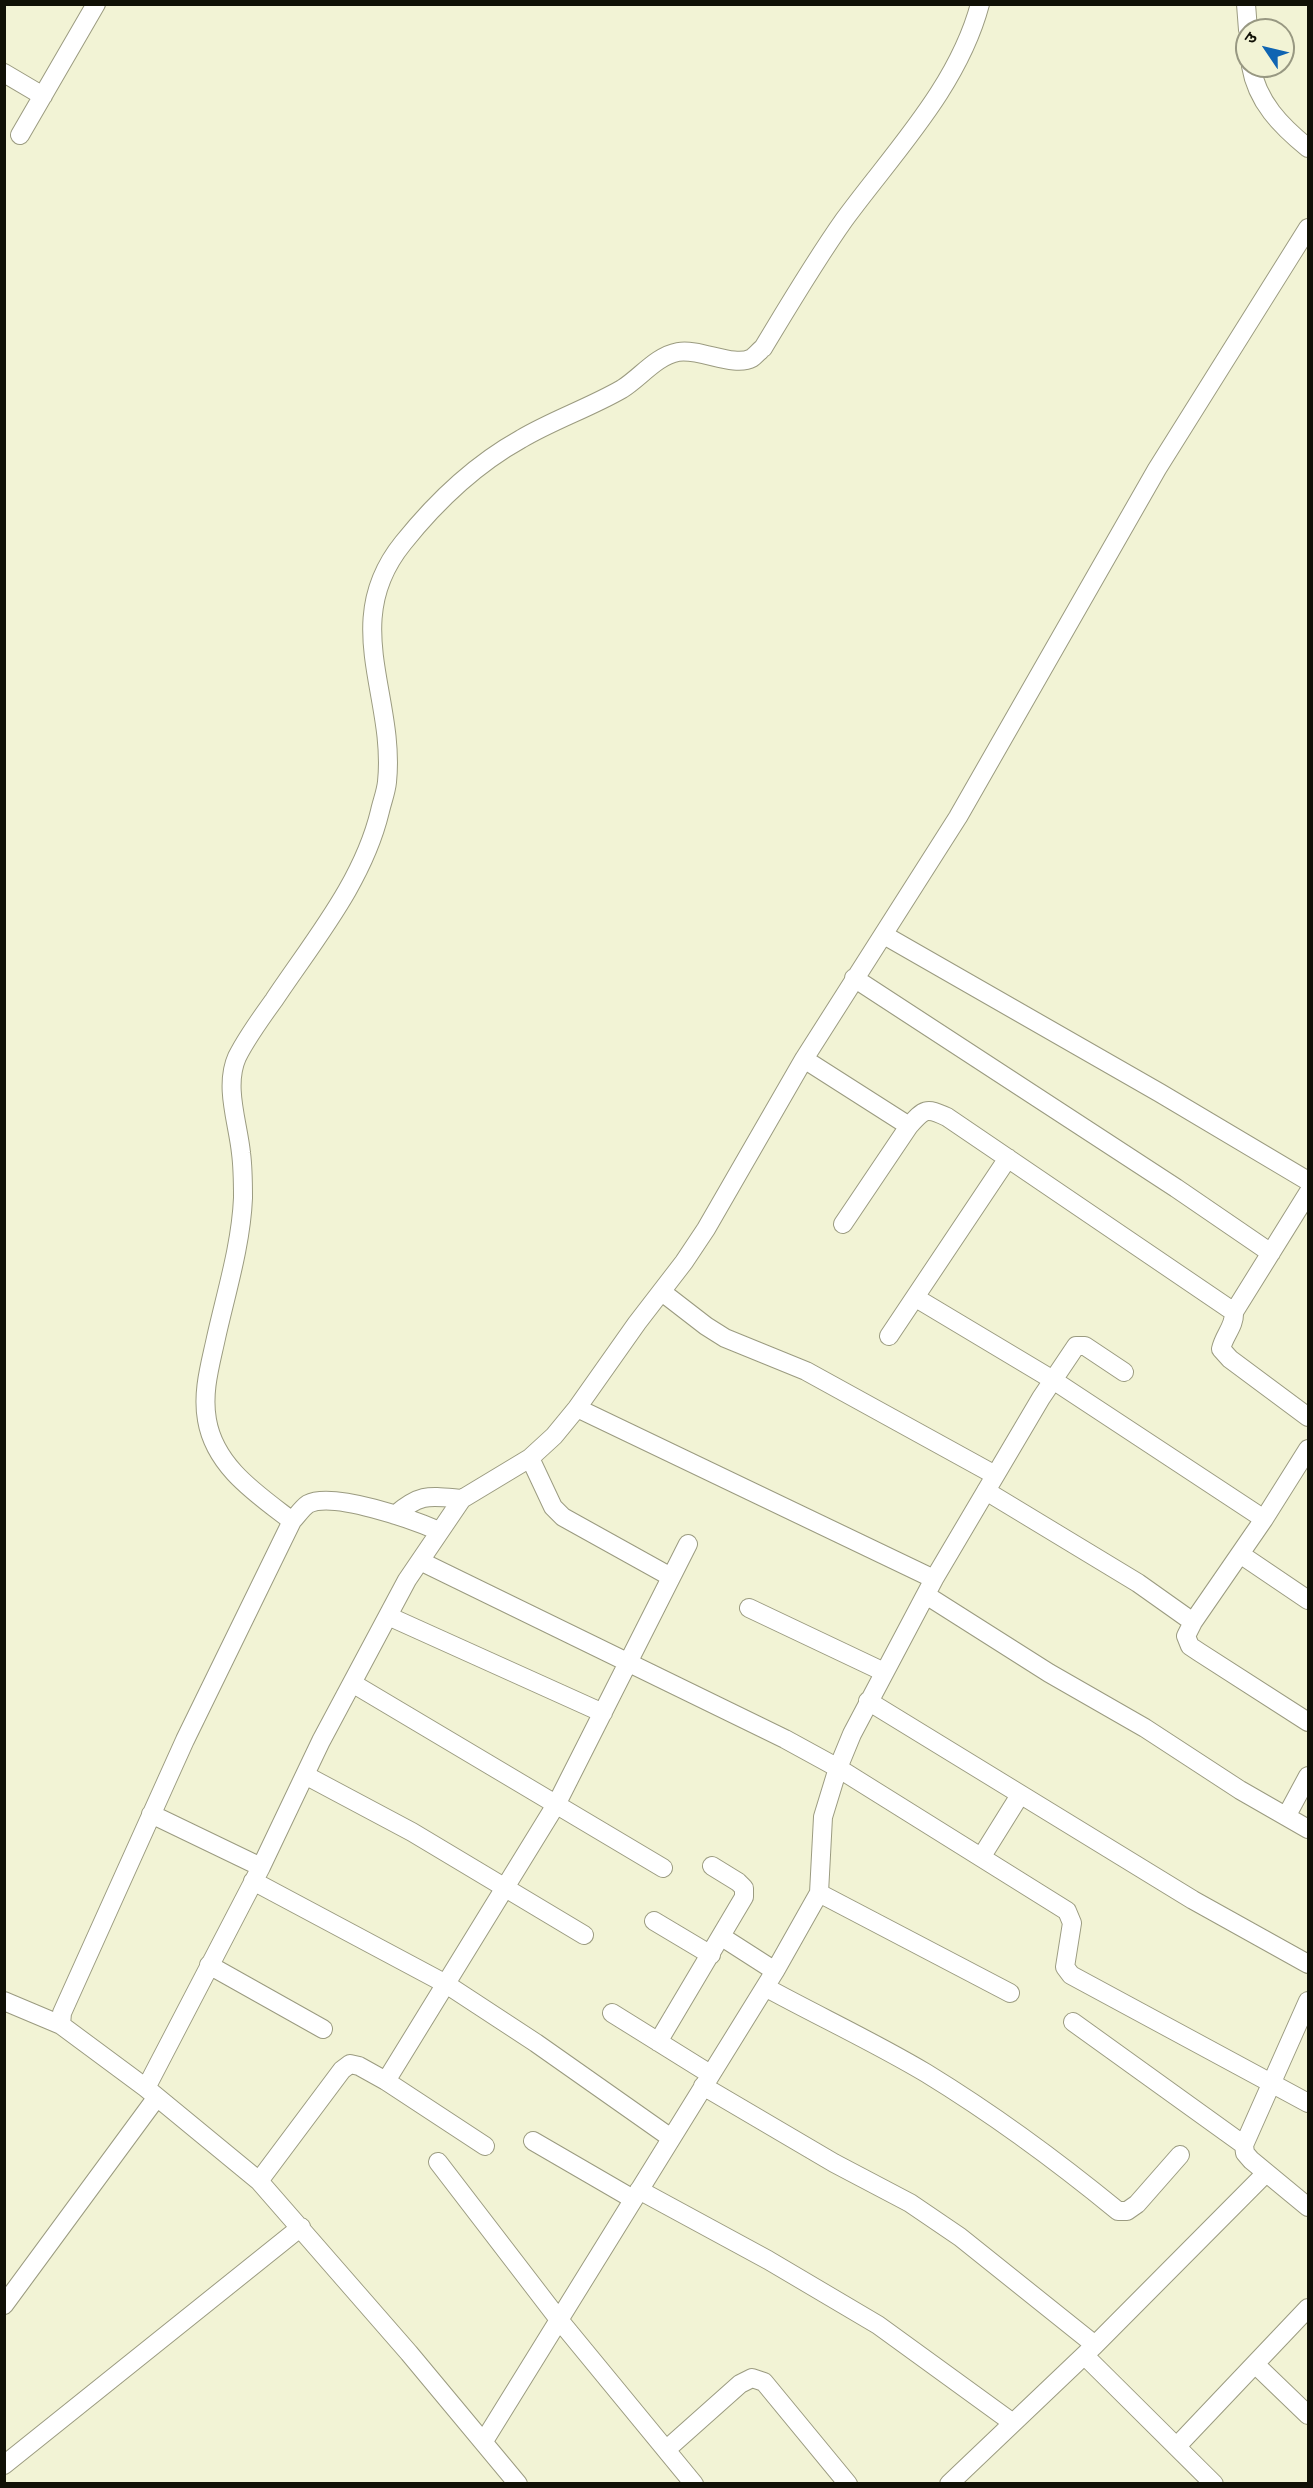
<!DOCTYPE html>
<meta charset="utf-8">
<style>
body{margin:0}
#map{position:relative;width:1313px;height:2488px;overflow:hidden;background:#f2f3d5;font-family:"Sofia Sans Condensed","Noto Sans Devanagari",sans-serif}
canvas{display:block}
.frame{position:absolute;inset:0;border:6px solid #101006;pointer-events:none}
.north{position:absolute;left:1235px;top:18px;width:60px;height:60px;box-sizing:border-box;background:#f2f3d5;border:2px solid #989882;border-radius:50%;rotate:305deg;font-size:16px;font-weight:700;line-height:24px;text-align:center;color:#101006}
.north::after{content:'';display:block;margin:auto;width:21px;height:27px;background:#0f64b2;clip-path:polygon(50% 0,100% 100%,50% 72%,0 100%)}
</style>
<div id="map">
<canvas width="1313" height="2488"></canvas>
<div class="frame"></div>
<div class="north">उ</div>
</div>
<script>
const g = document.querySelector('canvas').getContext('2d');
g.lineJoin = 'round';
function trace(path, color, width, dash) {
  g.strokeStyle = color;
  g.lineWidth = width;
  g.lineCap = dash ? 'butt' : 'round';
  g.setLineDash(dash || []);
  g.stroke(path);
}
const street = new Path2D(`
 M1246 4 1248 30
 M1251 66C1257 102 1281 126 1308 148
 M4 73 43 96
 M20 135 96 4
 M884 935 1160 1093 1308 1181
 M854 978 1176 1188 1271 1253
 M804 1059 909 1126
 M843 1224 909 1126C924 1109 926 1107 947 1117L1234 1312C1235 1326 1224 1335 1221 1349L1230 1359 1308 1417
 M662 1292 706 1326 725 1338 806 1371 995 1475
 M916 1298 1053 1380 1264 1519
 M1234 1312 1308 1193
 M889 1336 1008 1158
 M577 1408 934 1579
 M1308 1449 1264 1519 1193 1622 1186 1636 1190 1646 1199 1652 1308 1722
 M530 1458 553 1507 563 1517 671 1577
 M986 1491 1138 1583 1193 1622
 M395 1515C421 1493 429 1496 462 1499
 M292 1521C257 1494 215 1467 207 1420 202 1392 210 1366 216 1338 226 1293 241 1245 243 1198 243 1184 243 1168 241 1153 238 1123 224 1086 237 1057 247 1037 261 1018 274 1000 314 940 363 882 380 811 382 802 386 792 387 782 396 696 339 622 403 543 435 503 476 464 521 439 553 420 589 408 622 389 640 378 656 356 678 352 700 348 734 368 752 358 754 357 761 349 763 348 789 305 815 261 844 220 893 153 958 87 980 4
 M439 1531C414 1520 333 1491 308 1504 302 1508 297 1516 292 1521L185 1740 62 2013 61 2025 146 2088 259 2181 409 2353 518 2484
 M1240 1554 1308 1600
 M420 1561 785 1739 838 1768 1067 1911 1072 1923 1065 1967 1071 1975 1308 2103
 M926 1595 1049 1673 1145 1728 1240 1790 1308 1829
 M749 1608 884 1672
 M388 1616 603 1713
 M352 1683 663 1868
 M868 1701 1193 1900 1308 1964
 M305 1775 412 1832 584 1935
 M151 1814 261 1867
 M1287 1815 1308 1776
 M982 1856 1020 1795
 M253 1881 446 1984 536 2043 671 2138
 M819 1893 1010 1993
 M654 1921 711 1955
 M722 1937 775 1971
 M209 1965 323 2029
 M765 1987C818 2016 874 2042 926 2073 993 2114 1057 2161 1118 2211H1127L1137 2204 1180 2155
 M4 2001 61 2025
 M1308 2001 1244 2145 1245 2153 1251 2160 1308 2207
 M612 2013 710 2074
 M1073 2022 1244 2145
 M658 2042 744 1897V1888L738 1882 712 1866
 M386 2081 557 1803 688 1544
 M703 2086 834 2163 910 2203 960 2237 1095 2345 949 2484
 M146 2088 261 1867 321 1741 407 1580 462 1499 530 1458 554 1436 577 1408 637 1323 684 1262 706 1229 804 1059 958 817 1157 469 1308 228
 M533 2141 633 2199
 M438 2162 560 2321 694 2484
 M259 2181 342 2070 350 2064 359 2066 386 2081 485 2146
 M639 2190 768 2260 878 2325 1013 2423
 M4 2305 157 2097
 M1095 2345 1266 2173
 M1085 2356 1214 2484
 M1255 2364 1308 2415
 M484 2441 775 1971 819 1893 823 1817 838 1768 852 1734 934 1579 1041 1398 1076 1346H1085L1124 1372
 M1178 2445 1308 2308
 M667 2449 740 2384 752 2378 764 2382 848 2484
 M4 2465 301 2227`);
trace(street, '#9b9b80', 20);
trace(street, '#fff', 18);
</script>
